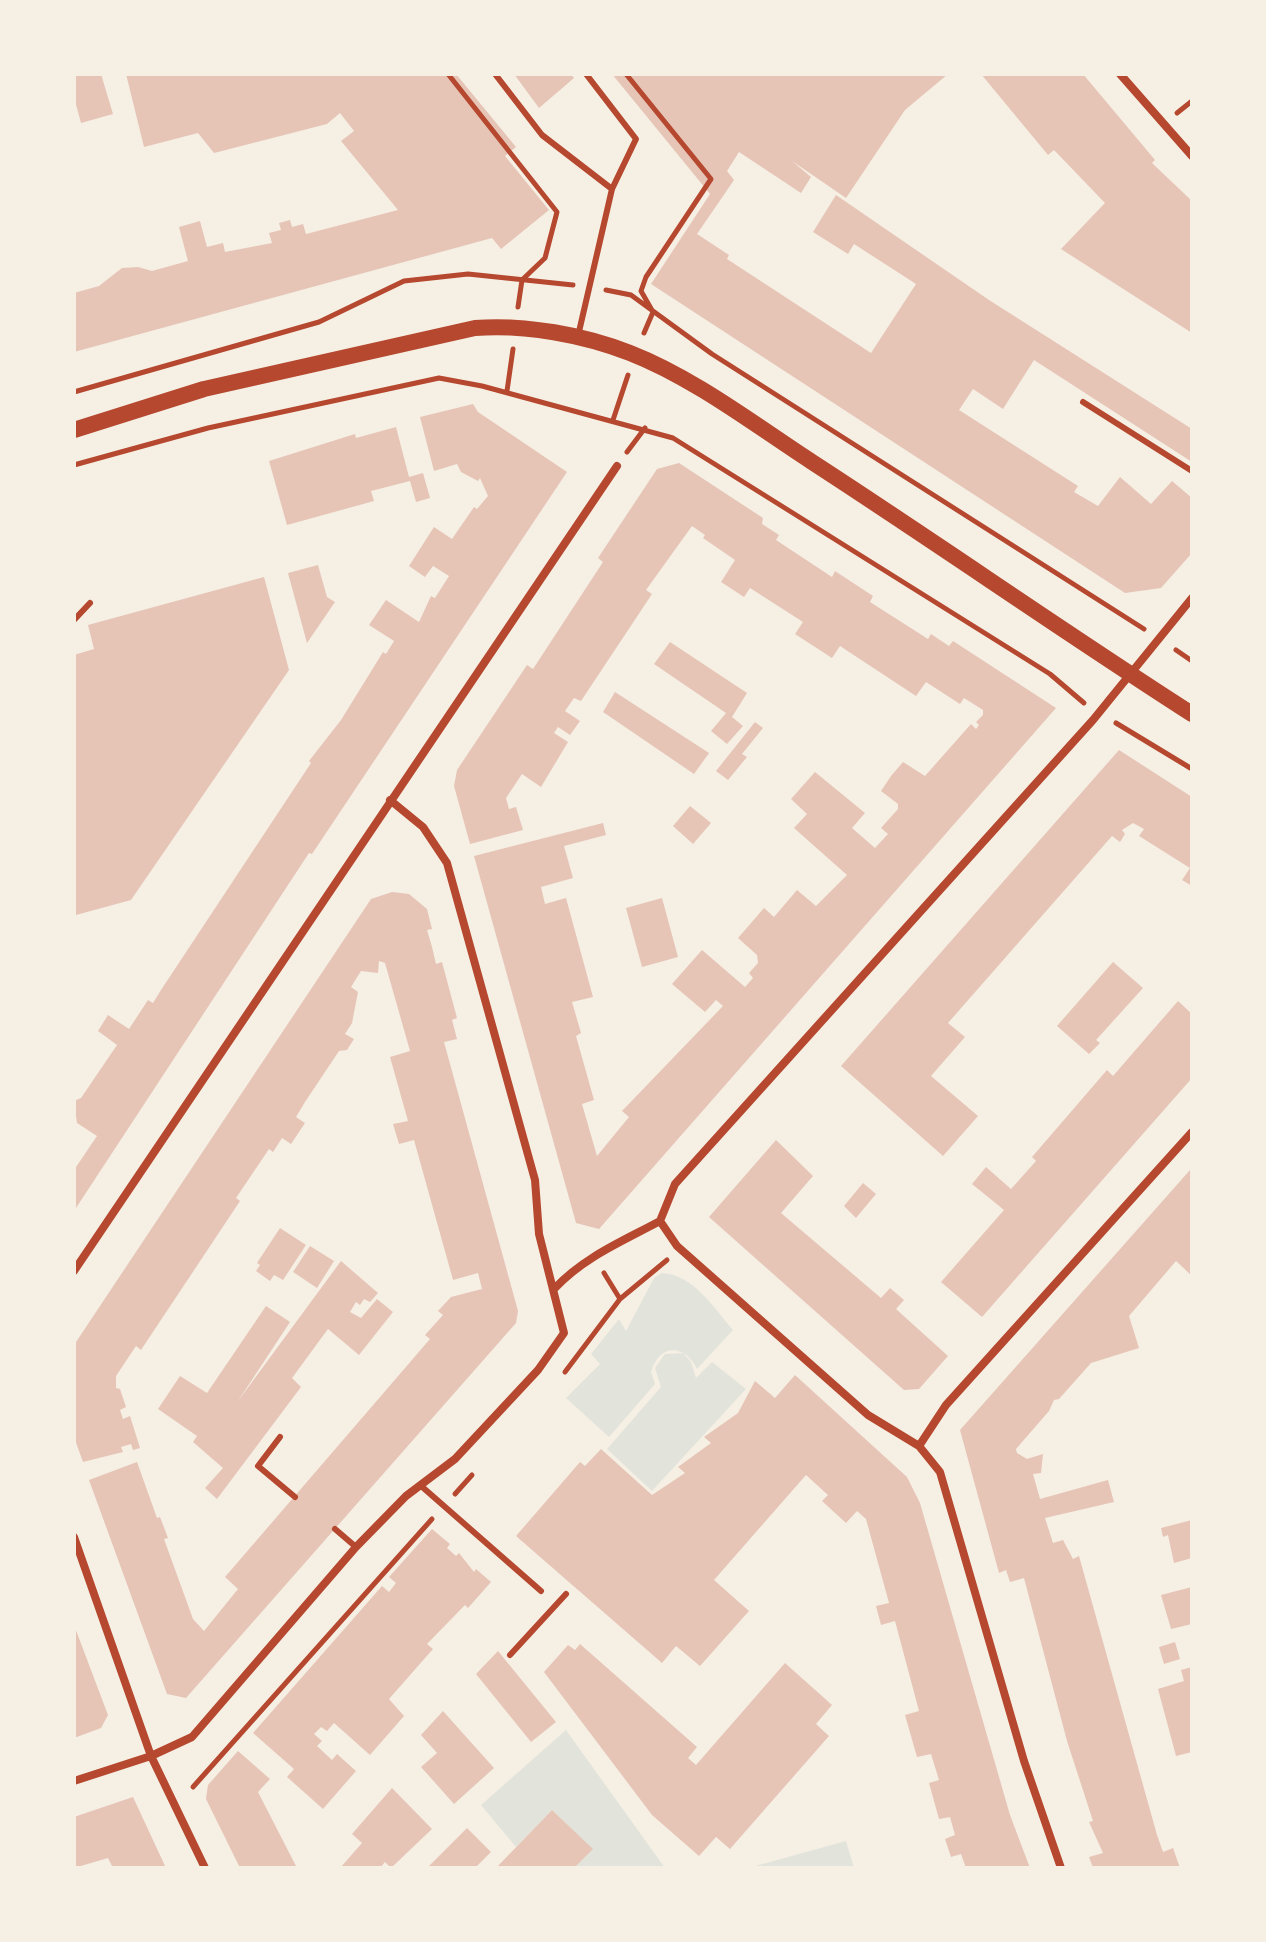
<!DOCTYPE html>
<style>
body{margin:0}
#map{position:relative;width:1266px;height:1942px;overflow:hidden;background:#f6efe4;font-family:"Titillium Web",sans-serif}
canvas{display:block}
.frame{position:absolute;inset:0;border:76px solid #f6efe4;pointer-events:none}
</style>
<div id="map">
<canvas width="1266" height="1942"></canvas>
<div class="frame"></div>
</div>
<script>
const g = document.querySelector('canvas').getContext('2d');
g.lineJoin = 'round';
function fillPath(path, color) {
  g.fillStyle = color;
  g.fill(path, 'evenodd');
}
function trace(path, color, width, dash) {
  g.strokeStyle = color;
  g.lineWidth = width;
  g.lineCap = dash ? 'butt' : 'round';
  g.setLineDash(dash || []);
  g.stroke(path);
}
fillPath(new Path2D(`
 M662 1273C694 1275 713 1307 733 1330L697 1369C685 1344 659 1343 651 1372L655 1384 609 1437 566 1398 600 1364 591 1354 619 1319 626 1331 654 1278Z
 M683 1353 691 1362 696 1378 712 1362 746 1389 652 1491 607 1449 661 1387 655 1368 665 1354Z
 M566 1730 665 1868H574L592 1849 552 1810 516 1847 481 1805Z
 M846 1841 854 1868H748Z`), '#e2e4dc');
fillPath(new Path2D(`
 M74 74H101L113 114 81 123 74 97Z
 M126 74H456L516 147 505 156 549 210 501 249 492 238 74 352V293L99 286 122 268 138 267 152 271 188 261 179 227 200 221 207 247 223 243 225 252 272 243 269 233 281 230 279 223 290 220 292 227 303 224 306 234 398 210 341 141 354 131 340 113 327 124 214 153 198 133 144 147Z
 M514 74H571L574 78 539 108Z
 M612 74H948L905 110 846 198 792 161 811 177 801 193 739 152 727 171 734 180 697 234 729 255 727 259 871 353 916 284 854 244 848 254 813 232 836 195 989 300 1192 429V462L1034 360 1003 409 973 389 959 410 1078 486 1074 492 1098 506 1120 477 1151 504 1172 481 1192 498V553L1161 588 1125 593 651 284 710 194Z
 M981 74H1083L1155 160 1152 163 1192 201V333L1061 249 1105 203 1054 150 1048 155Z
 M473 404 478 412 567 472 312 854 309 853 74 1211V1170L97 1136 77 1123 74 1101 81 1098 117 1045 98 1031 108 1015 129 1029 148 1000 153 1003 161 990 311 763 309 761 341 720 383 652 386 654 394 641 369 625 386 600 419 622 431 596 435 598 449 576 433 566 425 577 409 566 434 527 452 539 474 507 477 509 488 496 480 478 478 481 461 472 457 464 434 471 420 417Z
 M396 427 409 477 423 473 430 498 416 502 410 481 371 491 374 501 287 525 269 461 355 434 356 438Z
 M679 463 763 518 762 524 779 535 776 540 832 577 835 571 873 596 870 602 928 639 931 634 949 646 953 641 1056 708 599 1229 576 1223 474 856 603 823 606 835 564 846 573 878 541 887 545 904 566 898 593 997 572 1002 581 1033 576 1036 594 1100 582 1104 597 1156 629 1117 622 1111 723 1006 716 1000 705 1012 672 984 702 950 745 987 753 978 749 973 758 963 757 955 738 938 764 908 774 917 797 890 816 906 847 875 794 828 807 814 791 799 815 772 865 813 852 828 875 848 888 834 881 828 898 809V804L881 791 891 776 903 762 925 776 971 724 976 729 979 725 976 722 983 715V710L964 698 960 704 926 682 916 696 840 646 832 658 795 634 803 622 750 588 744 597 721 582 735 560 703 538 705 535 692 526 646 590 652 594 581 701 574 698 565 711 580 721 570 735 558 727 554 733 568 742 541 787 522 774 506 798 509 809 516 807 523 830 470 844 454 786 457 770 527 665 533 669 603 562 598 558 657 469Z
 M318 565 327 597 335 602 307 643 288 573Z
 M264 577 289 670 131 900 76 915 74 655 94 649 88 625Z
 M670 642 747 693 732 717 743 726 727 744 711 731 726 713 654 664Z
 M615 692 709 753 694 774 603 712Z
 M755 722 763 728 742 754 747 757 728 780 716 771Z
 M1119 750 1192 797V886L1182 880 1190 868 1139 836 1144 829 1133 823 1122 830 1125 834 1120 842 1112 836 948 1023 965 1037 931 1076 978 1116 943 1156 841 1066Z
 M690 806 711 823 693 844 673 826Z
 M392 892 409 894 427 909 432 929 427 930 432 947 436 964 442 962 457 1018 452 1020 457 1039 444 1042 518 1311 516 1323 186 1698 167 1694 89 1480 137 1462 157 1518 160 1517 168 1538 164 1539 193 1619 204 1631 238 1589 225 1577 430 1339 425 1335 443 1315 438 1311 451 1297 482 1289 478 1273 453 1280 414 1140 399 1144 393 1124 408 1121 390 1057 410 1051 385 963 379 961 378 973 361 971 351 987 358 992 352 1023 345 1034 354 1039 347 1050 339 1051 305 1102 296 1117 305 1123 291 1144 282 1138 273 1152 269 1149 236 1198 240 1201 141 1350 136 1346 116 1376V1388L120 1389 126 1407 120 1410 123 1419 130 1416 140 1448 133 1450 131 1444 121 1447 123 1452 83 1462 74 1437V1345L371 899Z
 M662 898 678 957 642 967 626 908Z
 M1113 962 1143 988 1096 1040 1100 1043 1089 1054 1057 1026Z
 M1178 1001 1192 1014V1078L982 1317 941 1282 1004 1210 972 1184 986 1167 1011 1189 1036 1161 1032 1157 1107 1070 1113 1076Z
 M776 1140 813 1176 781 1213 881 1298 890 1288 904 1300 896 1309 948 1356 919 1389 904 1390 709 1217Z
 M1190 1170 1192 1276 1176 1261 1129 1316 1139 1348 1091 1363 1059 1399 1054 1400 1049 1411 1016 1449 1017 1453 1027 1459 1043 1454 1041 1473 1033 1474 1040 1499 1108 1480 1114 1502 1045 1518 1053 1543 1063 1540 1073 1559 1079 1556 1157 1835 1163 1852 1173 1848 1180 1868H1093L1089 1857 1103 1853 1089 1822 1093 1821 1067 1741 1024 1578 1010 1582 1006 1570 999 1573 960 1430Z
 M863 1183 876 1194 856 1218 844 1206Z
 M280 1228 306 1245 283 1280 274 1275 270 1281 256 1271 260 1265 257 1263Z
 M310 1246 334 1261 317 1288 293 1272Z
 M341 1261 378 1293 370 1302 364 1299 360 1305 356 1302 350 1312 361 1318 377 1299 393 1312 359 1355 328 1329 292 1378 301 1387 217 1499 205 1488 223 1468 193 1442 197 1436 158 1409 180 1376 207 1393 266 1306 290 1322 238 1401Z
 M795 1375 907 1477 920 1503 1010 1815 1030 1868H966L961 1854 951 1857 945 1839 955 1835 950 1817 939 1819 929 1783 939 1780 931 1754 917 1757 905 1715 919 1711 895 1621 881 1625 876 1606 889 1603 866 1519 857 1511 846 1523 822 1501 828 1495 806 1475 714 1580 749 1611 700 1666 676 1646 662 1663 516 1536 580 1462 585 1466 601 1449 652 1495 685 1473 678 1467 711 1443 704 1437 738 1413 755 1381 775 1398Z
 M1192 1520V1558L1174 1563 1168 1535 1163 1537 1161 1528Z
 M432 1529 450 1544 447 1548 456 1556 459 1553 474 1572 476 1569 491 1582 468 1608 465 1605 427 1644 433 1649 389 1699 404 1716 370 1755 334 1723 327 1731 321 1727 314 1734 322 1741 317 1746 332 1760 337 1754 356 1771 323 1809 287 1777 294 1769 253 1733 382 1586 389 1592 396 1583 389 1577Z
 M1192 1587V1624L1171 1629 1161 1595Z
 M74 1625 108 1715 101 1728 74 1738Z
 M1175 1642 1180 1659 1164 1664 1159 1647Z
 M580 1644 697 1747 688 1758 696 1765 785 1663 832 1705 816 1724 829 1736 730 1849 716 1837 699 1856 652 1815 544 1672 568 1645 575 1650Z
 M498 1651 556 1722 531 1742 476 1674Z
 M1192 1667V1752L1176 1756 1158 1689 1184 1681 1181 1670Z
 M443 1711 494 1768 454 1804 421 1767 437 1753 421 1735Z
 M238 1751 270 1779 258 1792 297 1868H240L206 1799 208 1785Z
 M392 1788 432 1829 391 1868 385 1862 380 1868H340L362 1843 352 1834Z
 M133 1797 166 1868H113L108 1858 74 1868V1817Z
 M552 1810 593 1849 574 1868H496Z
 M467 1828 491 1852 475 1868H427Z`), '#e6c5b7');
trace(new Path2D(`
 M448 74 557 212 545 258 522 280 518 307
 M626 74 711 179 646 277 641 291 653 312 644 333
 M1177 113 1192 101
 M606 290 631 295 712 354 1144 629
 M507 391 513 349
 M74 392 319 322 404 281 468 274 573 285
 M613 420 628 375
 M627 452 645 428
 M74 465 208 428 439 378 482 386 673 438 1050 674 1084 703
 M1176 650 1192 661
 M1116 723 1192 769
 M604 1273 620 1299
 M565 1372 620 1299 667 1260
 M455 1494 472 1475
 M193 1787 432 1519`), '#b5482f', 5);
trace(new Path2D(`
 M495 74 542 135 612 189
 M578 336 612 189 636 139 586 74
 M1083 402 1192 471
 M74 620 90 603
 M280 1437 258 1466 295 1497
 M420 1485 541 1591
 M335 1529 356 1547
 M510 1655 566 1594`), '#b5482f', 6);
trace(new Path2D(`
 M1120 74 1192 156
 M660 1221 677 1246 868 1415 919 1446 940 1472 1024 1761 1061 1868
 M74 1271 617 466
 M555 1288C584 1257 623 1241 660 1221L675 1184 1093 720 1192 598
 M919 1446 946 1405 1192 1132
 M74 1537 151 1756 205 1868
 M74 1781 151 1756 192 1737 356 1547 406 1496 455 1459 538 1370 564 1333 539 1234 535 1180 447 863 423 827 390 800`), '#b5482f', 8);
trace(new Path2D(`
 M74 430 204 389 475 328C525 324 584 335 630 353 694 378 755 425 812 462 940 545 1064 632 1192 714`), '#b5482f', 16);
</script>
